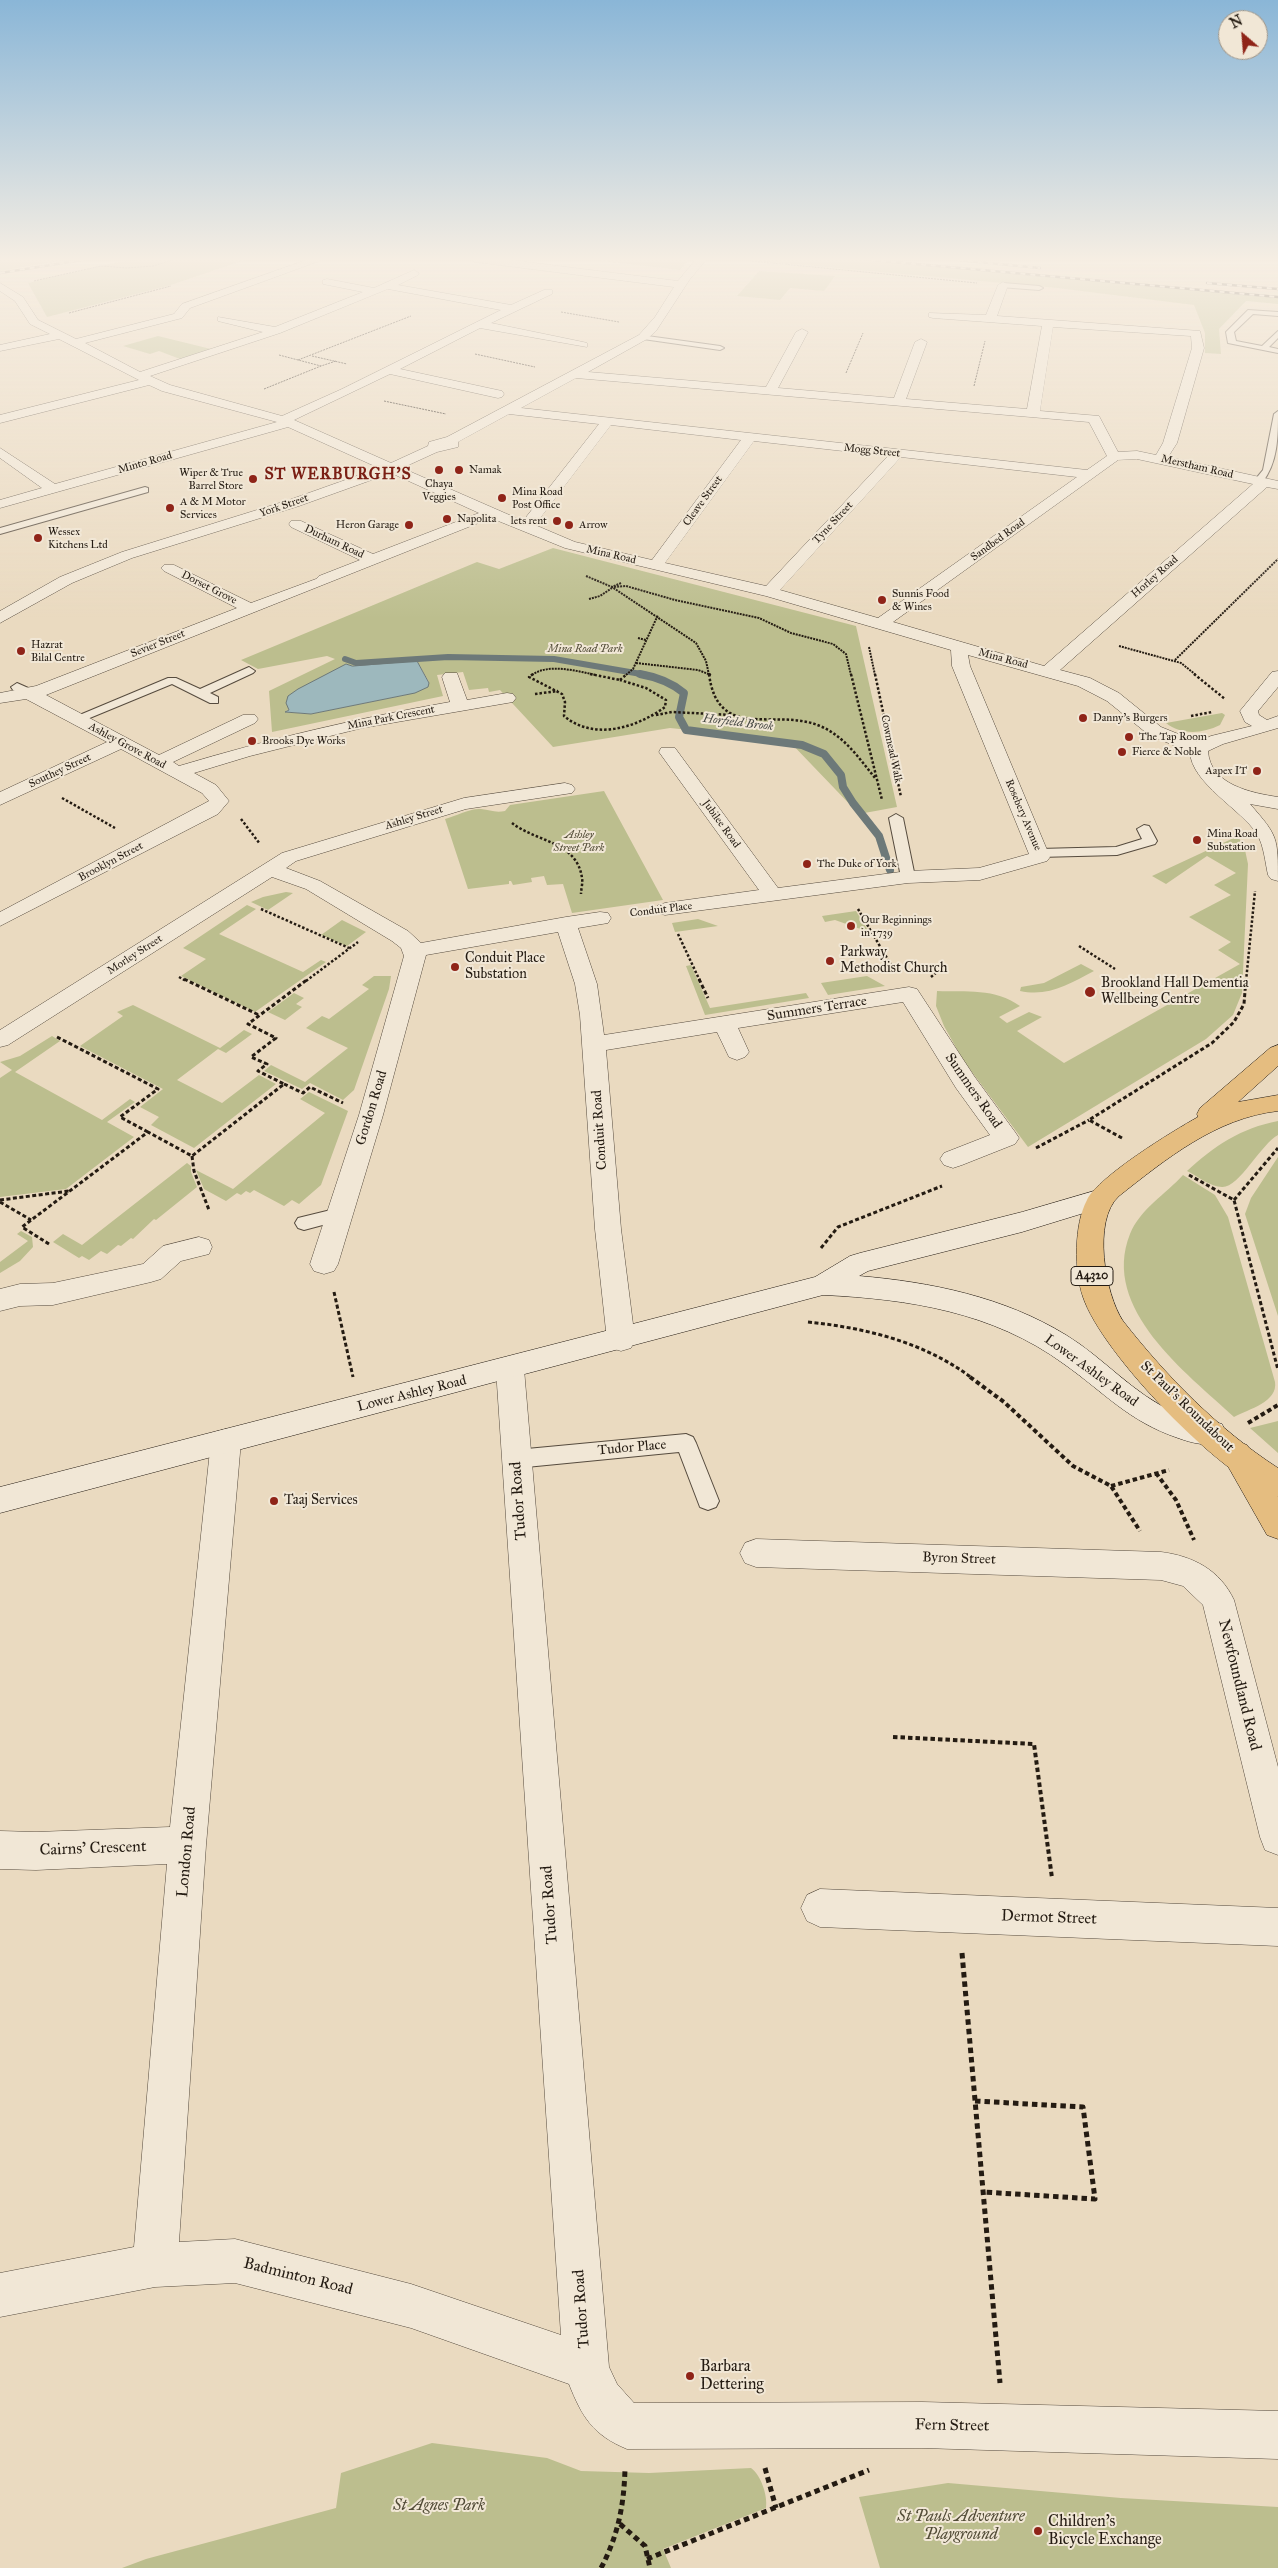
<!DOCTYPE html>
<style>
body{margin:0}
#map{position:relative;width:1278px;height:2568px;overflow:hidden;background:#eadac0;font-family:"IM FELL Great Primer",serif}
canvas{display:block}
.north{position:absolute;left:1218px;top:10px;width:50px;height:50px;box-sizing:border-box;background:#f1e7d6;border:1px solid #9f9588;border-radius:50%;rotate:333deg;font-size:14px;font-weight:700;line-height:20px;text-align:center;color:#241b12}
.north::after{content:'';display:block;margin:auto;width:18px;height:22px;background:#8f2418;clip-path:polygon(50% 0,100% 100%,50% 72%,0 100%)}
</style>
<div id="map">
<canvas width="1278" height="2568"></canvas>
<div class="north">N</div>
</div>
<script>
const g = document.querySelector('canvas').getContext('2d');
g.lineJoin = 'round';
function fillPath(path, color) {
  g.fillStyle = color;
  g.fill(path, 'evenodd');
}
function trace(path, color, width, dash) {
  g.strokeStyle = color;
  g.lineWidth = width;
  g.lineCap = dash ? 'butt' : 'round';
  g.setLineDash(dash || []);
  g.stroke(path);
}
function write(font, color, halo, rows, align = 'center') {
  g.font = font + ' "IM FELL Great Primer",serif';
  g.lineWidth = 4;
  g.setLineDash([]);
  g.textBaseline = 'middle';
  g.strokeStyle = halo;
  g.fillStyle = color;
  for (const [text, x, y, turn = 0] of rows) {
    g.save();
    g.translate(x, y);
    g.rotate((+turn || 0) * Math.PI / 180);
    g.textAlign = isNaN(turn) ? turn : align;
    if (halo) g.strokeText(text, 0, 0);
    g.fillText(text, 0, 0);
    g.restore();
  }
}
fillPath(new Path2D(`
 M0 259H70L0 271Z
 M151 259H247L171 285 47 317 28 283 119 262Z
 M586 259H689L680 270Z
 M738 259H852L1278 298V304L1246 301 1219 329 1221 354 1205 353V333L1194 305 1057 288Z
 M759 271 835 276 824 291 790 288 780 300 737 296Z
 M158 336 211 349 180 359 159 351 150 354 123 346Z
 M553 548 856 626 897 807 859 814 788 740 670 728 553 747 500 690 489 692 488 688 469 690 463 672 437 675 443 696 272 732 269 691 335 659 327 656 258 669 241 660 477 562 499 569ZM417 661 429 682 405 695 311 714 285 712 346 664 352 666Z
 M1222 713 1225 715 1220 725C1202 734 1181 735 1166 723Z
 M604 791 663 900 572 913 563 884 547 885 544 876 531 878 532 882 513 885 511 881H509V884L468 889 445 819C456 816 470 808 481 809 490 810 495 813 505 811L510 805Z
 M1238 836 1245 850 1248 864 1242 993 1233 1015 1206 1039 1028 1147 963 1060 944 1026 936 1006 937 991C966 992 995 988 1020 1006L999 1017 1007 1023 1029 1012 1042 1017 1017 1031 1064 1063 1240 964 1218 950 1231 942 1189 917 1231 895 1214 885 1236 873 1207 856 1166 884 1152 876Z
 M286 892 293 893 268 910 251 902 263 897Z
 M247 905 256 909 219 934 303 972 321 960 326 962 255 1012 181 976 206 959 183 948Z
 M856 911 869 932 835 920 825 922 822 916Z
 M698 919 718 926 675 932 672 923Z
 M342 920 366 932 347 946 321 935Z
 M1081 964 1094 971C1069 984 1049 997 1020 991L1021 987 1044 983Z
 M691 965 710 1008 806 993 809 998 705 1015 686 966Z
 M374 976H391L389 989 354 1090 343 1100 310 1083 302 1089 264 1071 271 1065 305 1082 348 1048 306 1028 322 1016 329 1019 369 989 362 985Z
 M867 976 885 986 828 995 821 983Z
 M294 993 304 998 296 1004 302 1007 285 1020 268 1012Z
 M133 1005 220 1048 244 1030 252 1034 226 1053 218 1049 177 1080 222 1103 259 1075 276 1084 194 1148 151 1125 159 1117 140 1107 163 1089 80 1046 123 1016 117 1012Z
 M52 1036 60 1041 15 1072 102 1120 130 1099 135 1102 107 1122 134 1137 66 1189 0 1197V1078L12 1070 0 1062 20 1056Z
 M309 1092 348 1111 321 1185 299 1204 292 1200 284 1206 254 1190 250 1193 246 1191 241 1195 237 1193 226 1201 204 1189 196 1170 233 1189 325 1113 300 1099Z
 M1278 1121V1135C1261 1144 1239 1188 1222 1187 1211 1187 1197 1176 1187 1171 1214 1146 1241 1128 1278 1121Z
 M1278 1157V1316L1245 1214 1251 1198Z
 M187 1163 191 1166V1172L197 1187 156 1220 154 1219 133 1239 131 1238 121 1246 118 1245 107 1254 101 1251 89 1260 82 1256 79 1258 53 1242 63 1234 82 1245Z
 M1183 1175 1215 1195 1228 1217 1275 1382C1278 1402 1249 1409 1234 1417 1187 1373 1100 1309 1130 1234 1140 1209 1166 1194 1183 1175Z
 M21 1231 32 1237 33 1247 20 1261 0 1273V1262L28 1241 17 1234Z
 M1278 1421V1453L1250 1428Z
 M432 2443 547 2458 581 2471 649 2473 751 2468C761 2475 768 2496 766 2508L663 2549 671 2568H122L146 2559 336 2508 341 2473Z
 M948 2483 1121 2498 1278 2507V2568H880L859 2497Z`), '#bcbe8e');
const water = new Path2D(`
 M417 661 429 683 428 687 415 693 311 714 285 712 289 710 286 703 288 696 298 689 346 664 352 666Z`);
fillPath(water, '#9db8bd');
trace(water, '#6d7979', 1);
trace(new Path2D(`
 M345 659 356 663 448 657 554 659 647 675`), '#6d7979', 6);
trace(new Path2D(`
 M640 674C657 677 671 682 684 693L679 717 686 730 802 745 824 754 841 775 843 787 853 803 879 836 890 870`), '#6d7979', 8);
const service = new Path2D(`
 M1003 283 1039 286 1043 288 1039 290 1000 287Z
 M1248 310 1278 312V316L1253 314 1234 332 1236 341 1262 346 1278 331V338L1269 347 1278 349V353L1228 343 1226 332Z
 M640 335 720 346 724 348 720 350 643 339H640Z
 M1278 411C1278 438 1278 462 1262 483H1256L1254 481 1263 470 1274 414Z
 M145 487 148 488V492L0 534V528Z
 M249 667 255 671 253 673 210 693 218 697V703H210L172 684 80 722H72L70 719 168 678H176L200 689Z
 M17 683 35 691 37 694 31 698 13 690 11 687Z
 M896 814 903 818 915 877 908 881 901 877 889 818Z
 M1144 825 1149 826 1157 841 1155 844 1117 855 1039 857 1032 853 1039 849 1116 847 1142 839 1137 829Z
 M339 1208 345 1209 348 1214 345 1219 304 1230 298 1228 295 1223 298 1218Z
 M686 1434 693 1437 696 1443 719 1501 716 1507 708 1510 700 1507 679 1452 516 1468 509 1465 506 1459 509 1453 516 1450Z`);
const minor = new Path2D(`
 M309 259H325L190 308 182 318 85 343 140 372 263 332 218 321V317L275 327 363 292 323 284V280L327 279 374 288 414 270 419 273 418 275 398 285 511 305 544 290H552V294L491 323 583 342 587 343V347L480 328 400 369 502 391 504 394 502 397 498 398 390 374 294 420 391 463 428 446 429 442 447 437 639 335 655 317 674 287 475 262 470 259H503L678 281 696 259H707L690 279 656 331 647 339 588 372 766 387 796 332 802 329 808 332 778 388 894 398 915 342 921 339 927 342 906 399 1027 409 1042 326 933 318 929 317V313L986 315 998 285 1003 282 1008 285 997 316 1200 331 1204 348 1177 443 1168 457 1278 481V489L1267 487 1060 670 1090 678 1119 693 1161 727 1198 742 1211 736 1252 726 1245 722 1240 711 1272 672 1278 671V687L1258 711 1259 715 1267 720 1278 716V728L1223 744 1208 751C1210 785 1252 793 1278 797V809L1250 804C1278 836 1278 837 1278 881L1271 879 1268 875C1265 862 1264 846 1257 834 1242 810 1191 783 1190 752L1149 735 1107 701 1078 686 968 655 970 666 1050 857 1047 861 980 880 908 883 665 915 658 913 654 909 658 905 665 903 759 890 659 752 661 748H675L778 888 908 871 979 868 1029 854 952 666 951 650 766 596 565 548 491 518 46 695 159 755 243 715H255L258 719 255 723 173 762 179 766C269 739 358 718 450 702L442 677 445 673H457L467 700 507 693 513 694 516 698 513 702 362 728 250 756 194 773 216 785 229 801 218 814 0 926V912L209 801 202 793 121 749 0 805V792L107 742 26 699 0 703V693L36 686 237 608 164 571 161 568 164 565H174L251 603 316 579 319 576 360 560 291 527 289 524 291 521H301L373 554 479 513 391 473 299 506 132 558 72 583 0 623V611L60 577 122 552 289 500 379 468 288 427 0 508V500L42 488 0 458V448L55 484 277 422 162 391 149 385 0 423V415L139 380 59 339 0 351V345L50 334 30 324 15 301 0 291V283L23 297 38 320 76 339 174 314 182 304ZM388 289 501 310 342 389 282 416 170 385 150 376 280 333ZM1053 327 1191 336 1192 348 1163 443 1156 455 1137 451 1118 452 1099 416 1040 411ZM576 378 1089 422 1107 456 1087 470 521 408ZM509 414 599 424 523 521 402 468 437 452 458 447V442ZM611 425 741 440 652 560 575 542 535 525ZM754 441 888 456 766 586 665 563ZM901 457 1077 477 878 618 780 590ZM1137 459 1253 484 1044 666 893 622 1118 460Z
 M565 783 572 785 575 789 572 793 466 809 296 861 286 868 320 881 408 931 421 943 566 917 600 912 608 913 611 918 608 923 578 928 597 984 604 1035 909 987 917 989 974 1076 1015 1132 1019 1138 1015 1144 962 1165 953 1168 944 1165 940 1159 944 1153 990 1135 956 1088 903 1002 738 1028 749 1052 745 1057 737 1060 729 1057 717 1032 606 1050 621 1229 635 1340 631 1348 621 1351 611 1348 607 1340 595 1229 580 1015 575 984 558 932 426 955 383 1115 338 1264 334 1271 324 1274 314 1271 310 1264 359 1115 404 956 401 948 392 941 306 889 272 877 8 1045 0 1047V1030L282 853 464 798Z
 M199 1237 209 1240 212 1247 209 1254 181 1261 161 1279 151 1282 53 1305 20 1306 0 1311V1289L20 1284 53 1283 143 1264 163 1246Z
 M510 1358 520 1361 524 1369 609 2367 617 2384 634 2403 922 2402 1278 2411V2459L922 2448 627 2449C593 2435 582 2417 569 2384L411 2328 235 2283 155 2287 0 2317V2273L134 2247 167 1864 36 1870 0 1869V1831L36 1832 170 1827 211 1441 215 1432 226 1429 237 1432 241 1441 206 1845 179 2242 235 2239 411 2284 561 2335 496 1369 500 1361Z
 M756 1539 1161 1552C1193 1556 1220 1570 1234 1600L1278 1767V1855L1265 1850 1260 1837 1203 1605 1183 1586 1161 1580 756 1567 745 1563 740 1553 745 1543Z
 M820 1889 1278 1908V1946L820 1927 807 1921 801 1908 807 1895Z`);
const secondary = new Path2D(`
 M1101 1189 1110 1191 1114 1198 1110 1205 1022 1232 868 1271 859 1276C931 1282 1004 1297 1066 1335 1104 1358 1133 1394 1174 1412 1189 1418 1206 1419 1222 1424L1226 1433 1222 1442C1207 1447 1192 1443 1178 1438 1128 1421 1105 1393 1064 1364 993 1312 909 1299 823 1295L0 1513V1487L815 1277 850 1256 860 1253 1022 1212Z`);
const primary = new Path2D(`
 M1278 1045V1066L1238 1102 1278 1095V1111C1216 1118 1166 1159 1119 1196 1092 1220 1105 1294 1123 1321 1167 1377 1218 1429 1278 1468V1497C1221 1477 1102 1354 1083 1297 1074 1271 1074 1224 1087 1200 1099 1176 1173 1131 1198 1117L1197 1114 1200 1108 1270 1048Z`);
const trunk = new Path2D(`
 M1236 1441 1247 1445 1278 1497V1539L1267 1535 1221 1454 1225 1445Z`);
trace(service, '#564b3e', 2);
trace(minor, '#564b3e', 1);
trace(secondary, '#241b12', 1);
trace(primary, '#241b12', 1);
trace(trunk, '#241b12', 1);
trace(new Path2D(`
 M731 259 977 283
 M34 281 101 266 127 268 153 266 176 259
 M561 312 619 322
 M69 313 171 286
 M475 354 535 367
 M279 355 321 366 336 361
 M312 356 347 364
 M298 360 411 316
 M846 373 863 333
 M974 386 985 341
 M264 389 321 366
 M384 401 446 414`), '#241b12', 1, [2, 1]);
trace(new Path2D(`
 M586 576 612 587 696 643 706 661 709 675
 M621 583 612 587 626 586 675 600 759 618 791 633 833 644 846 654 851 675
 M589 599 600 596 612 588
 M638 638 646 640
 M1119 646 1181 663 1196 675
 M869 647 875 675
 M1175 660 1278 559
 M636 663 698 670 711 675
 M532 675C548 663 577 671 596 675
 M626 675 633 669 658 615`), '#241b12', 2, [2, 1]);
trace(new Path2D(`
 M533 674 529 677 562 694 565 702 564 716C594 741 636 728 665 707L666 700 646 688 620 680
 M590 674 620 680
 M708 674 711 675
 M709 674C718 743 775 707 820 726 844 736 859 758 875 778
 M851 674 882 800
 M875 674 901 797
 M1194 674 1225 699
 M620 680 627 674
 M535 694 558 691
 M656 715 672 712 732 715
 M1191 716 1212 712
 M62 798 115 828
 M241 819 260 844
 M512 823C536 842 577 841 582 878 583 883 581 889 581 894
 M261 909 349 948
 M858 909 894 970
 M678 934 700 981
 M1079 946 1115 969
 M179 977 186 981
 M931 977 944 966
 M306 981 358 942
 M1246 981 1255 891`), '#241b12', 2.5, [2.5, 2]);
trace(new Path2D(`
 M184 979 259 1015
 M699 979 708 998
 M57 1037 158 1089 120 1117 148 1132
 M284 1084 303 1093 310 1087 343 1103
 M1122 1138 1089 1120 1212 1043 1234 1022 1244 1004 1246 979
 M1036 1148 1089 1120
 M192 1156 194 1171 209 1210
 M1189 1175 1234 1200 1278 1370
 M0 1200 69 1191
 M1234 1200 1278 1148
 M0 1202 31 1220
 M49 1244 22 1227 148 1132 192 1156 284 1084 258 1071 267 1064 251 1057 276 1038 248 1024 308 979
 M821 1248 838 1227 942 1186
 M334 1292 353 1377
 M808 1322C866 1328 924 1342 972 1378`), '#241b12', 3, [4, 2.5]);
trace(new Path2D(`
 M970 1377 1004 1402 1073 1466 1111 1486 1140 1531
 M1248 1423 1278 1405
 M1156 1473 1176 1500 1194 1540
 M1111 1486 1169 1470
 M893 1737 1034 1744 1052 1878`), '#241b12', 4, [4.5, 3]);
trace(new Path2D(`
 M962 1953 1000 2383
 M975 2101 1083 2107 1095 2199 983 2192
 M765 2468 776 2508
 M620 2524 645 2546 650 2568
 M647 2559 869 2470
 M601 2568C618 2536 624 2505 625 2469`), '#241b12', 5, [5.5, 4]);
fillPath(service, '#f1e7d6');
fillPath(minor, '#f1e7d6');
fillPath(secondary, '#f1e7d6');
fillPath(primary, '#e5bd80');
fillPath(trunk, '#e5bd80');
const rail = new Path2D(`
 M861 259 1278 297
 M958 260 1040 268
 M0 273 88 259
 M1207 283 1278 289`);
trace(rail, '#241b12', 2.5);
trace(rail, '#f1e7d6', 2, [5]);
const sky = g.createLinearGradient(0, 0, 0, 619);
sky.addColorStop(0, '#8ab6d7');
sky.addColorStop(0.42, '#f6eee3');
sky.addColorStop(1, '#f6eee300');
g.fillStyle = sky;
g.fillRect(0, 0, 1278, 619);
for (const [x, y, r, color] of [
 [439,470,5,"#8f2418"],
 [459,470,5,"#8f2418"],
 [253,479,5,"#8f2418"],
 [502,498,5,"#8f2418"],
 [170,508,5,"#8f2418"],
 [447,519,5,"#8f2418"],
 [557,521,5,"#8f2418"],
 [409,525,5,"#8f2418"],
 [569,525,5,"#8f2418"],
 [38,538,5,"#8f2418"],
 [882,600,5,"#8f2418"],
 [21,651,5,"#8f2418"],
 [1083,718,5,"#8f2418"],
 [1129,737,5,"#8f2418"],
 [252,741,5,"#8f2418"],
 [1122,752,5,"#8f2418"],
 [1257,771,5,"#8f2418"],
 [1197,840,5,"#8f2418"],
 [807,864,5,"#8f2418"],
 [851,926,5,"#8f2418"],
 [830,961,5,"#8f2418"],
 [455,967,5,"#8f2418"],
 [1090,992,6,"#8f2418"],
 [274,1501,5,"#8f2418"],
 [690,2376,5,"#8f2418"],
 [1038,2531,5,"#8f2418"]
]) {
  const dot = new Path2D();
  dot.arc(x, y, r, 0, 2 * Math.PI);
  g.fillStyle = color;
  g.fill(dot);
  trace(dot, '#f1e7d6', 2);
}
write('11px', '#241b12', '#f1e7d6', [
 ["Mogg Street",872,451,6],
 ["Minto Road",145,463,-16],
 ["Merstham Road",1197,467,13],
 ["Cleave Street",703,501,-54],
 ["York Street",284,506,-19],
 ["Tyne Street",833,523,-47],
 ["Sandbed Road",998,540,-36],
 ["Durham Road",334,542,25],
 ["Mina Road",611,555,13],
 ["Horley Road",1155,577,-41],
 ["Dorset Grove",209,588,27],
 ["Sevier Street",158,644,-22],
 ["Mina Road",1003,659,15],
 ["Mina Park Crescent",391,718,-11],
 ["Ashley Grove Road",127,746,28],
 ["Cowmead Walk",891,749,78],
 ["Southey Street",60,771,-25],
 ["Rosebery Avenue",1023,815,67],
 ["Ashley Street",414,818,-17],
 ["Jubilee Road",721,824,54],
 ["Brooklyn Street",111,862,-28],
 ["Conduit Place",661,910,-7],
 ["Morley Street",135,955,-33]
]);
write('11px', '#241b12', '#f1e7d6', [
 ["Namak",469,470],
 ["Wiper & True",243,473,"right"],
 ["Barrel Store",243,486,"right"],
 ["Chaya",439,484,"center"],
 ["Veggies",439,497,"center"],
 ["Mina Road",512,492],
 ["Post Office",512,505],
 ["A & M Motor",180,502],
 ["Services",180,515],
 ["Napolita",457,519],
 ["lets rent",547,521,"right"],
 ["Heron Garage",399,525,"right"],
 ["Arrow",579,525],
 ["Wessex",48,532],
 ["Kitchens Ltd",48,545],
 ["Sunnis Food",892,594],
 ["& Wines",892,607],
 ["Hazrat",31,645],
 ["Bilal Centre",31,658],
 ["Danny's Burgers",1093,718],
 ["The Tap Room",1139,737],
 ["Brooks Dye Works",262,741],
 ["Fierce & Noble",1132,752],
 ["Aapex IT",1247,771,"right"],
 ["Mina Road",1207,834],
 ["Substation",1207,847],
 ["The Duke of York",817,864],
 ["Our Beginnings",861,920],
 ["in 1739",861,933]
], 'left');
write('italic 11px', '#524c37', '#f1e7d6', [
 ["Mina Road Park",585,649],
 ["Ashley",579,835],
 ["Street Park",579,848]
]);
write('italic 12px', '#484a45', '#f1e7d6', [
 ["Horfield Brook",738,723,7]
]);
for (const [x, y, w] of [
 [1092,1276,42]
]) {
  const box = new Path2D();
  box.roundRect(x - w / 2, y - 9.5, w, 19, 4);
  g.fillStyle = '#f1e7d6';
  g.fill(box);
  trace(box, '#241b12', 1);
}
write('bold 12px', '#241b12', null, [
 ["A4320",1092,1276]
]);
write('14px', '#241b12', '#f1e7d6', [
 ["Parkway",840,953],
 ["Methodist Church",840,969],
 ["Conduit Place",465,959],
 ["Substation",465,975],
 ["Brookland Hall Dementia",1101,984],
 ["Wellbeing Centre",1101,1000],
 ["Taaj Services",284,1501]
], 'left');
write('14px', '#241b12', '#f1e7d6', [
 ["Summers Terrace",817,1009,-9],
 ["Summers Road",973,1091,55],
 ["Gordon Road",372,1108,-73],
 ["Conduit Road",600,1130,-94],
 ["Lower Ashley Road",1091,1371,36],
 ["Lower Ashley Road",412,1394,-14],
 ["St Paul's Roundabout",1187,1407,44],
 ["Tudor Place",632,1448,-5],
 ["Byron Street",959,1559,2]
]);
g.letterSpacing = '1px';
write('bold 16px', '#7a1f14', '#f1e7d6', [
 ["ST WERBURGH'S",338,475]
]);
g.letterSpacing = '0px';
write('16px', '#241b12', '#f1e7d6', [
 ["Tudor Road",519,1501,-94],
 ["Newfoundland Road",1239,1685,76],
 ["Cairns' Crescent",93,1849,-2],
 ["London Road",187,1852,-85],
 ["Tudor Road",550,1905,-94],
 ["Dermot Street",1049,1918,2],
 ["Badminton Road",298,2277,14],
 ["Tudor Road",582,2309,-94],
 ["Fern Street",952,2426,1]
]);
write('16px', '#241b12', '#f1e7d6', [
 ["Barbara",700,2367],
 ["Dettering",700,2385],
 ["Children's",1048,2522],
 ["Bicycle Exchange",1048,2540]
], 'left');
write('italic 16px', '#524c37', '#f1e7d6', [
 ["St Agnes Park",439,2506],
 ["St Pauls Adventure",961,2517],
 ["Playground",961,2535]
]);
</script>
